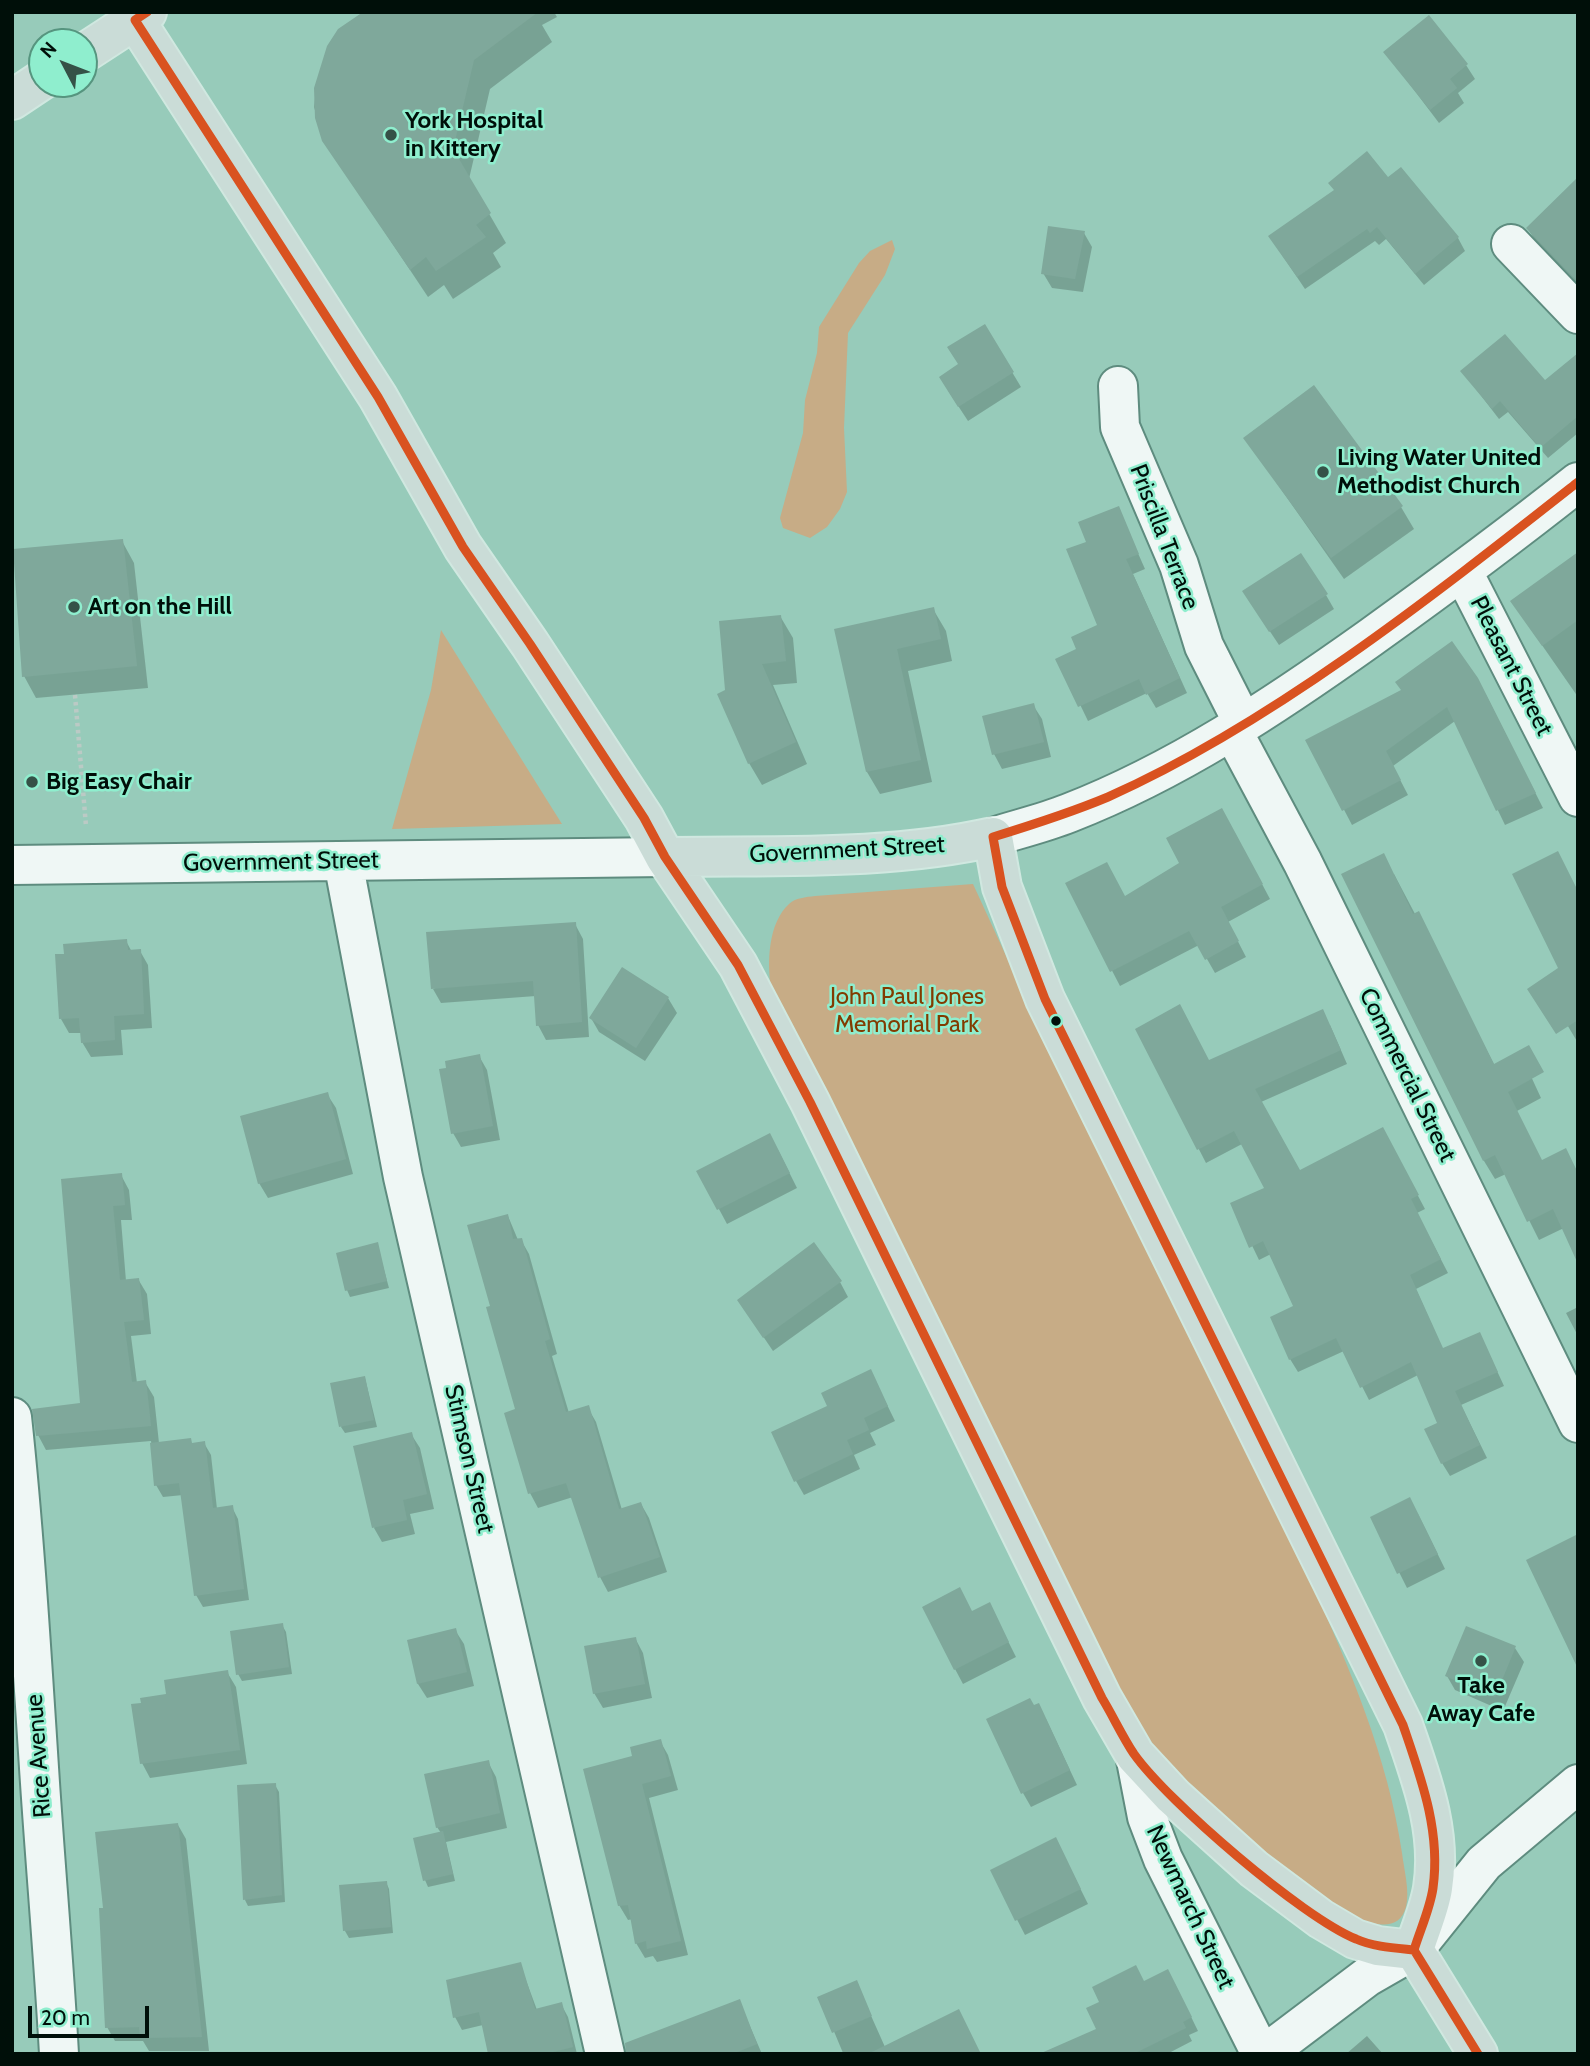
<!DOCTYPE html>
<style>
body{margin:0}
#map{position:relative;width:1590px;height:2066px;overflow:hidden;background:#97cbba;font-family:Cabin,sans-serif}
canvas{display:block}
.frame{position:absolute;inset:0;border:14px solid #000f09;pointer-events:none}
.north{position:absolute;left:28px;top:28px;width:70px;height:70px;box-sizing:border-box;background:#8feece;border:2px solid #56957f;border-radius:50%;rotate:312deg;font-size:19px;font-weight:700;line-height:28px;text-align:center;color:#000f09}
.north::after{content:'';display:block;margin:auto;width:24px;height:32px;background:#355147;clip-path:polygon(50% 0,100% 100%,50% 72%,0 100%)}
.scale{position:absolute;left:28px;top:2006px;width:121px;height:32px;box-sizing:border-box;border:4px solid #000f09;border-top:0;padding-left:9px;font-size:21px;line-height:24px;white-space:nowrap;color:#000f09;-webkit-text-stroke:5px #8feece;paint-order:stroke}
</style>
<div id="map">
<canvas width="1590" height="2066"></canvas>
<div class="frame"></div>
<div class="north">N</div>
<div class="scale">20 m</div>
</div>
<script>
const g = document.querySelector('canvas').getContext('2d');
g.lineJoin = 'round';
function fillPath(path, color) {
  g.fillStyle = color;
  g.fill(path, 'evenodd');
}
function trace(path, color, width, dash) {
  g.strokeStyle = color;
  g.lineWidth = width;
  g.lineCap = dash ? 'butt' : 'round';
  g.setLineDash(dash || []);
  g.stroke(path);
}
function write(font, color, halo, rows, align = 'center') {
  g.font = font + ' Cabin,sans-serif';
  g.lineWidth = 5;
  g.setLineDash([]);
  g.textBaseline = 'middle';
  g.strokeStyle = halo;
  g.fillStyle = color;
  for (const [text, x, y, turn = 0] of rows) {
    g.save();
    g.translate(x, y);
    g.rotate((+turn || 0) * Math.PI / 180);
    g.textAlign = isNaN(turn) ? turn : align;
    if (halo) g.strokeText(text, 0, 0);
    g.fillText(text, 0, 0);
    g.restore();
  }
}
fillPath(new Path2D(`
 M892 240 895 249 885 275 848 333 844 428 847 492 840 509 827 527 810 538 783 528 780 518 803 433 805 400 817 353 819 327 859 263 870 251Z
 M441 630 545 797 562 824 392 829 431 690Z
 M973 884 1059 1071 1310 1579C1349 1667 1388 1757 1402 1853 1404 1870 1410 1891 1406 1907 1384 1986 1176 1775 1153 1746 1136 1724 1123 1698 1110 1674 1073 1610 1042 1542 1010 1476 930 1313 850 1151 771 988 767 963 768 923 789 904 795 898 806 897 815 896Z`), '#c7ac86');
fillPath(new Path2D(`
 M366 12H554L557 17 542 25 552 42 490 89 469 179 506 243 493 253 501 267 453 299 444 285 428 297 324 141 314 107 316 88Z
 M1386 53 1466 65 1475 79 1458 93 1464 103 1439 123Z
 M1388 179 1458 238 1465 251 1424 285 1386 239 1379 245 1375 241 1305 289 1278 249Z
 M1578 180V286L1537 243 1528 229Z
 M1084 233 1092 247 1083 292 1052 288 1043 273Z
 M985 327 1021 387 968 421 949 392Z
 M1578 364V433L1548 458 1508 412 1499 419 1462 371 1545 383Z
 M1245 438 1401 507 1414 529 1344 579Z
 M1118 508 1145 569 1133 574 1187 693 1156 708 1147 693 1088 721 1058 659 1078 650 1099 626 1088 543Z
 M122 541 134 563 148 688 36 698 24 676Z
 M1578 555V697L1512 602Z
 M1326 595 1334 609 1279 645 1253 606Z
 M933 609 946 631 952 661 908 671 932 782 880 794 867 772 836 631Z
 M780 616 793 638 797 683 773 685 807 764 762 785 749 763 727 691Z
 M1486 695 1543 808 1505 825 1455 721 1393 766 1408 795 1352 825 1308 741Z
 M1033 705 1042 719 1051 757 1002 769 994 754Z
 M1230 824 1270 899 1228 922 1246 957 1215 973 1199 945 1120 986 1067 884 1125 898 1181 864Z
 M1394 874 1495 1066 1529 1072 1541 1098 1517 1111 1564 1228 1539 1240 1506 1174 1495 1179 1484 1161 1343 875Z
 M1578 892V1043L1541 981 1560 968Z
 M575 924 583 939 589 1037 546 1040 538 1025 536 996 441 1003 433 989Z
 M126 941 132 952 140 951 148 965 152 1028 121 1030 123 1055 91 1057 82 1042V1033H69L61 1019Z
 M623 969 668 998 677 1013 645 1061 599 1032 591 1018Z
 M1330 1025 1347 1064 1261 1102 1300 1173 1390 1143 1425 1209 1417 1213 1448 1273 1416 1289 1443 1350 1480 1334 1504 1386 1461 1405 1487 1458 1450 1476 1442 1463 1439 1424 1418 1375 1369 1400 1344 1351 1298 1372 1290 1359 1295 1307 1271 1254 1259 1260 1232 1204 1267 1188 1242 1144 1206 1163 1137 1029 1209 1062Z
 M479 1056 487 1070 500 1140 461 1147 453 1133Z
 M327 1094 336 1108 353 1174 268 1198 259 1183Z
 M778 1150 797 1188 727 1224 699 1172Z
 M121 1175 129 1190 132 1220H121L126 1281 138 1279 147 1294 151 1334 131 1336 137 1383 145 1382 154 1397 159 1443H204L211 1455 217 1509 232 1507 238 1519 249 1600 203 1607 196 1595 183 1495 163 1497 156 1485 151 1441 46 1450 38 1435 82 1404 62 1181Z
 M508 1216 518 1240H521L529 1254 557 1354 552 1356 569 1413 588 1408 596 1422 622 1510 641 1504 649 1518 667 1572 608 1592 600 1577 573 1497 538 1508 530 1493 517 1411 492 1307Z
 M377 1244 389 1288 350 1297 347 1290Z
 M840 1282 848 1297 773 1351 739 1301Z
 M1578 1307V1336L1566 1313Z
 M871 1372 895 1421 870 1433 876 1445 854 1455 860 1469 804 1495 796 1481 829 1407Z
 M365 1378 377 1427 345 1433 341 1427Z
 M411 1434 420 1448 434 1509 410 1514 415 1534 382 1542 374 1528Z
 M1418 1514 1445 1569 1407 1588 1372 1518Z
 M972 1612 997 1619 1016 1657 963 1684 955 1669Z
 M282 1625 286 1632 292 1674 242 1681 238 1674Z
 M455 1630 464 1644 474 1686 427 1698 418 1684 409 1641Z
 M635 1638 643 1653 652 1698 603 1708 594 1693Z
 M1515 1648 1524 1662 1503 1711 1455 1690 1447 1676Z
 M227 1672 236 1687 247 1764 150 1778 142 1763 168 1695Z
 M1046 1719 1077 1785 1031 1807 1023 1793Z
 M660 1741 668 1755 678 1790 649 1798 688 1955 657 1962 653 1956 645 1958 636 1943 633 1919 628 1920 619 1905 634 1757Z
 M488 1762 496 1777 507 1828 446 1842 455 1881 428 1887 425 1880 441 1833 437 1827Z
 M275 1785 279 1792 285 1902 248 1906 245 1900Z
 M178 1825 186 1839 209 2051H149L143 2041H115L107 2027 105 1909Z
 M1063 1854 1088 1904 1025 1935 992 1871Z
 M386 1882 389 1889 393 1933 349 1938 345 1931 341 1887Z
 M520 1964 537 2010 561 2004 568 2017 577 2054H490L483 2025 462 2030 455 2017Z
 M856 1982 885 2047 980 2054H840L843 2053 820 1998Z
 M1144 1983 1175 1984 1198 2031 1189 2035 1192 2041 1167 2054H1049L1098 2029Z
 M739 2001 762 2054H666Z
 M1367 2036 1383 2054H1346Z`), '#0003');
fillPath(new Path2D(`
 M363 12H538L474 60 453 149 491 213 476 225 486 237 436 271 426 257 410 270 322 141 315 118 314 88 327 46 338 29Z
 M1429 15 1468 64 1450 79 1457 88 1430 110 1383 52Z
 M1367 151 1388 177 1401 167 1459 237 1415 274 1377 227 1370 233 1367 229 1297 277 1268 236 1334 190 1328 183Z
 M1578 177V282L1526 228Z
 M1048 226 1085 231 1075 279 1041 274Z
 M985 324 1014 372 958 407 939 377 958 364 947 347Z
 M1505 334 1545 380 1578 353V416L1540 448 1500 401 1492 409 1460 371Z
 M1314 385 1403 506 1331 558 1243 438Z
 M1119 506 1139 554 1126 559 1180 678 1146 695 1139 679 1078 707 1055 659 1076 649 1071 637 1097 625 1066 549 1086 542 1078 522Z
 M123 539 137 666 22 677 13 549Z
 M1578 552V620L1542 646 1510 601Z
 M1301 553 1328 594 1269 632 1242 591Z
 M934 607 941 639 897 649 921 760 866 772 834 629Z
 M781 615 786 661 762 664 796 742 748 764 717 694 725 690 719 621Z
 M1452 641 1478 678 1536 793 1496 811 1447 707 1386 751 1401 780 1342 811 1305 740 1401 690 1395 682Z
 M1034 703 1044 742 992 755 982 716Z
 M1222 808 1263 884 1221 907 1239 941 1205 960 1189 931 1110 972 1065 883 1107 862 1125 896 1179 863 1166 838Z
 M1558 851 1578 891V1020L1556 1034 1527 989 1558 968 1512 874Z
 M1384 853 1413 914 1419 911 1494 1064 1529 1045 1544 1072 1508 1092 1542 1160 1566 1148 1578 1173V1264L1553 1209 1527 1222 1495 1155 1483 1161 1341 874Z
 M576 922 582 1022 536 1026 533 981 431 989 426 932Z
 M127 939 128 950 141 949 144 1014 114 1016 115 1040 81 1043 79 1018 59 1019 55 954H64L63 944Z
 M622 967 669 997 636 1048 589 1018Z
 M1180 1004 1209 1060 1323 1009 1341 1050 1255 1089 1300 1170 1383 1127 1419 1195 1411 1199 1441 1259 1410 1275 1443 1348 1480 1332 1498 1372 1455 1391 1480 1445 1441 1464 1424 1429 1437 1423 1411 1362 1360 1388 1336 1338 1289 1360 1270 1317 1293 1306 1263 1241 1249 1248 1230 1203 1264 1188 1234 1131 1197 1150 1135 1029Z
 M480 1054 493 1126 451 1134 439 1069 446 1068 445 1061Z
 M328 1092 346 1159 258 1184 240 1116Z
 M770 1133 790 1173 717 1210 696 1171Z
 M122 1173 125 1205 113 1206 120 1280 139 1278 144 1320 124 1322 132 1382 146 1380 151 1426 36 1436 32 1409 80 1403 61 1179Z
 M508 1214 513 1239 522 1238 550 1339 545 1341 566 1412 589 1405 619 1509 641 1502 660 1557 598 1578 566 1483 528 1494 504 1413 515 1409 486 1307 490 1306 467 1225Z
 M378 1242 387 1281 345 1291 336 1253Z
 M814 1242 842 1281 763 1338 737 1300Z
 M871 1369 888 1406 864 1418 869 1430 847 1440 853 1454 794 1482 771 1432 827 1406 821 1393Z
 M365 1376 374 1420 339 1427 330 1383Z
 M412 1432 427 1494 403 1500 407 1520 372 1528 353 1446Z
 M191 1438 192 1443 205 1441 213 1508 233 1505 244 1589 194 1596 179 1483 154 1486 150 1443Z
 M1410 1497 1438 1554 1397 1574 1370 1517Z
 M1578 1534V1669L1526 1560Z
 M960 1587 972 1611 990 1602 1009 1642 954 1670 922 1607Z
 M283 1623 289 1667 236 1675 230 1631Z
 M1466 1626 1516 1646 1495 1697 1445 1676Z
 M456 1628 467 1672 417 1684 407 1640Z
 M636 1637 645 1684 593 1694 584 1646Z
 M228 1670 240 1750 140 1764 131 1704 141 1703 140 1698 166 1694 164 1680Z
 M1030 1698 1034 1705 1039 1703 1070 1770 1021 1794 986 1719Z
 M661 1739 671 1776 642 1784 681 1941 647 1949 646 1941 635 1944 628 1905 618 1906 583 1769 632 1756 630 1747Z
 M489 1760 500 1813 436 1828 424 1774Z
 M276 1783 282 1895 243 1900 237 1785Z
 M178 1823 202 2037 140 2038 139 2027 105 2028 99 1908H103L95 1832Z
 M443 1831 453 1874 423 1881 413 1838Z
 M1056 1837 1081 1889 1015 1921 990 1870Z
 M387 1881 391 1927 343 1931 339 1885Z
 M521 1962 535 2009 562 2002 573 2047 545 2054H488L479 2012 453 2018 446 1980Z
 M1136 1965 1144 1981 1168 1969 1192 2017 1183 2022 1186 2028 1133 2054H1039L1096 2029 1086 2008 1099 2002 1092 1987Z
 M857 1980 872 2016 832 2033 817 1997Z
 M740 1999 757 2044 732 2054H626L625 2043Z
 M959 2009 981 2054H868Z`), '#7fa89b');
const minor = new Path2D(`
 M1511 244 1578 314
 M1118 386 1120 427 1179 565 1204 646 1243 723
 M1463 572 1578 797
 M1232 730 1303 863 1578 1423
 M993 837C1018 829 1044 823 1069 813 1177 771 1276 705 1370 638 1441 587 1510 536 1578 482
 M343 861 403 1177 605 2054
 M12 865 665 857
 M12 1417C25 1539 32 1661 40 1783 46 1873 54 1963 59 2054
 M1135 1755 1147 1817 1163 1859 1261 2054
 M1265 2054 1367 1977 1414 1950 1484 1863 1578 1784`);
const major = new Path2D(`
 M130 12 378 397 463 547 530 644 644 818 665 857 738 965 810 1102 1102 1698 1135 1755 1173 1796 1254 1869 1321 1919 1355 1939 1378 1946 1414 1950
 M84 53 147 12
 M12 100 42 80
 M665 857C774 855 887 861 993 837L1002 887 1045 999 1403 1725C1421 1778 1442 1831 1433 1888 1430 1908 1420 1930 1414 1950
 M1414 1950 1478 2054`);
trace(minor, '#5e8c7f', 42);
trace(major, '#d0e8e0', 42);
trace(new Path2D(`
 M75 695 86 826`), '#bbcac5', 4.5, [3.5, 3.5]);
trace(minor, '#eff7f5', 38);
trace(major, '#cadcd7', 38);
trace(new Path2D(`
 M147 12 135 20 378 397 463 547 530 644 644 818 665 857 738 965 810 1102 1102 1698C1113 1716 1122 1736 1134 1754 1168 1802 1302 1917 1356 1939 1374 1947 1394 1948 1414 1950
 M1414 1950C1420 1930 1430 1909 1433 1888 1441 1831 1421 1778 1403 1725L1045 999 1002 887 993 837C1032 825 1070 813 1108 797 1272 724 1437 593 1578 482
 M1414 1950 1478 2054`), '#d95220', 9);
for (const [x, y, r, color] of [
 [391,135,7,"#355147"],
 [1323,472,7,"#355147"],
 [74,607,7,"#355147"],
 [32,782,7,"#355147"],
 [1056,1021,6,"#000f09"],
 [1481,1661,7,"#355147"]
]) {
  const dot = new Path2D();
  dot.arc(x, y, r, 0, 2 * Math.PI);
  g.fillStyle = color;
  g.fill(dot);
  trace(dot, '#8feece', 2.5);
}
write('bold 24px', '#000f09', '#8feece', [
 ["York Hospital",405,121],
 ["in Kittery",405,149],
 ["Living Water United",1337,458],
 ["Methodist Church",1337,486],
 ["Art on the Hill",88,607],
 ["Big Easy Chair",46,782],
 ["Take",1481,1686,"center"],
 ["Away Cafe",1481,1714,"center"]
], 'left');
write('24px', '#000f09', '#8feece', [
 ["Priscilla Terrace",1164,537,69],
 ["Pleasant Street",1511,666,63],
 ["Government Street",847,850,-3],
 ["Government Street",281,862,-1],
 ["Commercial Street",1407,1075,64],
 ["Stimson Street",469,1459,77],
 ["Rice Avenue",39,1756,-94],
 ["Newmarch Street",1190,1907,65]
]);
write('24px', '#823b01', '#8feece', [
 ["John Paul Jones",907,997],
 ["Memorial Park",907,1025]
]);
</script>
